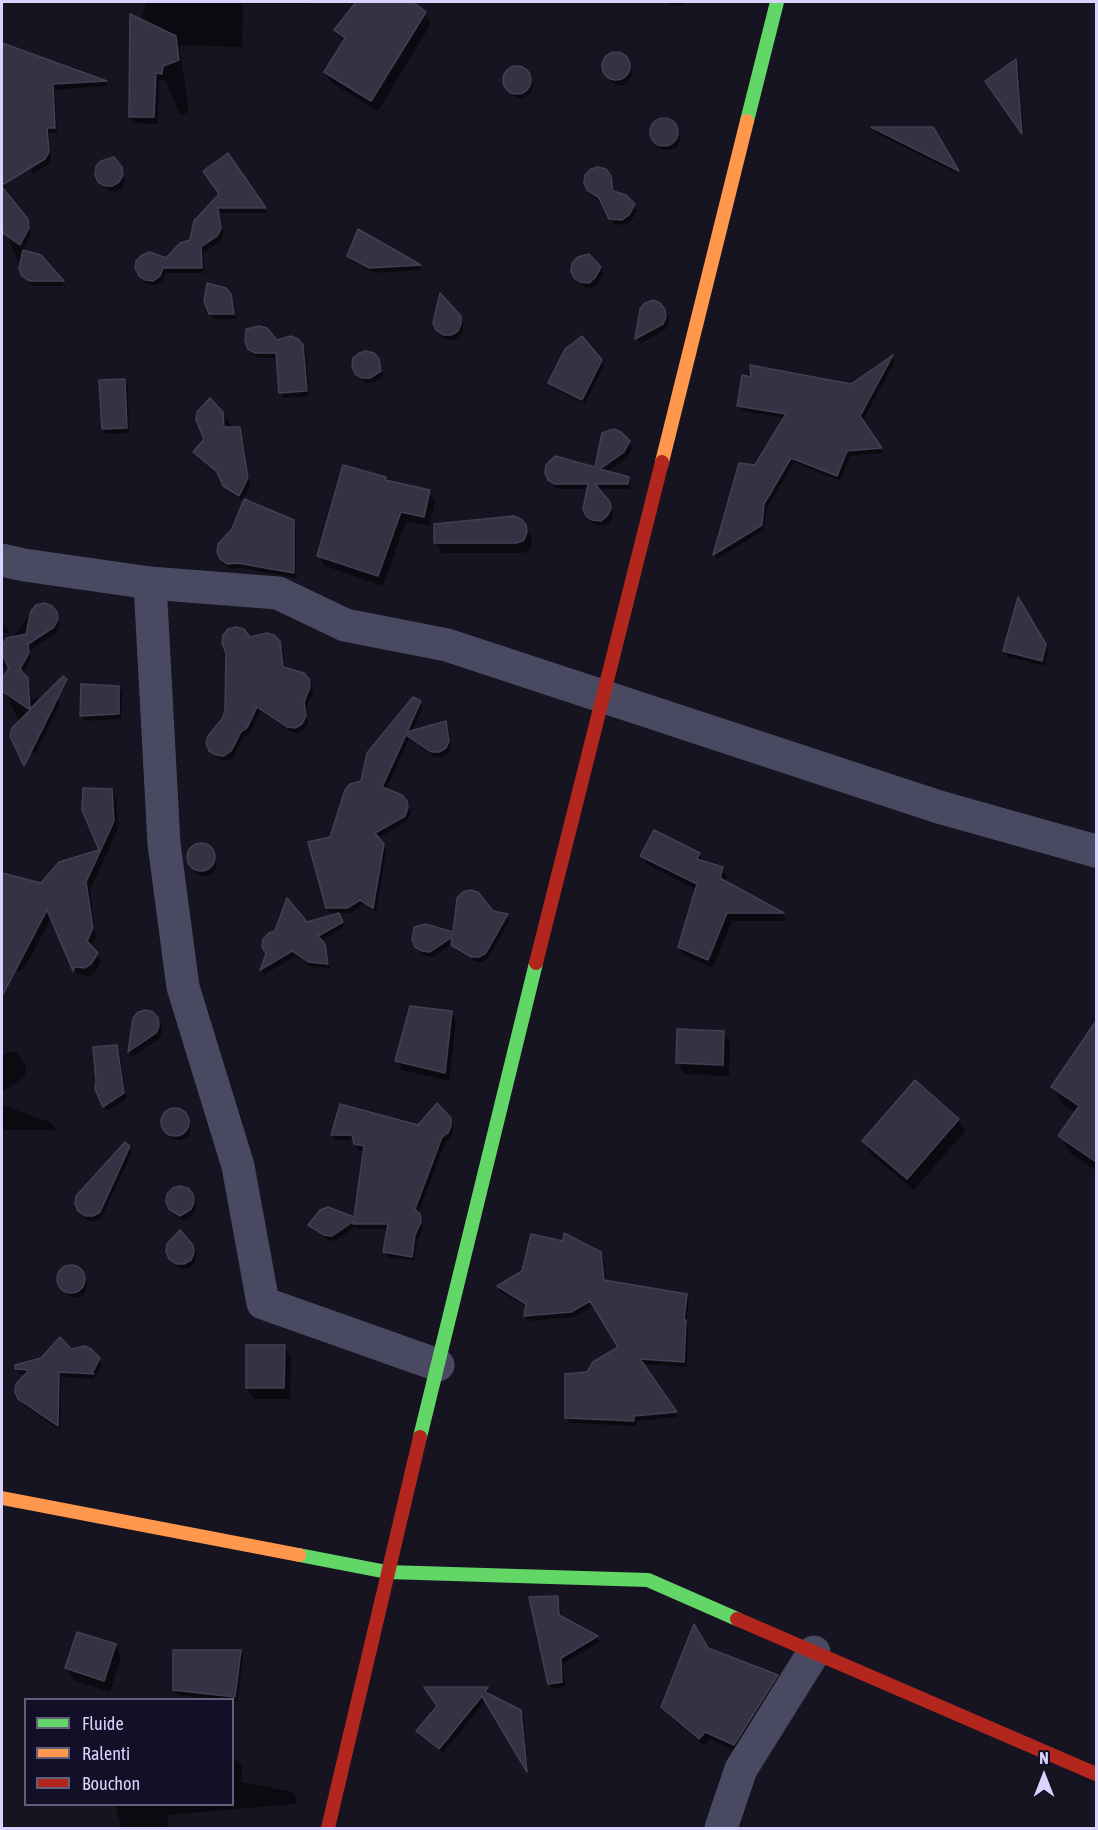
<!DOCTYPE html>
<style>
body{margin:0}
#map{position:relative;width:1098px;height:1830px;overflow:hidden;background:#161421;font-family:"Asap Condensed",sans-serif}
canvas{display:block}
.frame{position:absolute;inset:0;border:3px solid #d9d4ff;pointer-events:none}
.legend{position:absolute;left:24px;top:1698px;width:210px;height:108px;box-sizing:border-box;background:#130f26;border:2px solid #625e7d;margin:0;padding:8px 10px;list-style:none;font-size:18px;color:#d9d4ff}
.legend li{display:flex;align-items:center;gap:12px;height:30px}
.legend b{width:30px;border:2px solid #625e7d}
.north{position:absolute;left:1014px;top:1746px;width:60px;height:60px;-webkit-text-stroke:4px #130f26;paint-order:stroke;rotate:0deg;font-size:16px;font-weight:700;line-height:24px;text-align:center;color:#d9d4ff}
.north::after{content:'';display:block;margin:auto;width:21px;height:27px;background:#d9d4ff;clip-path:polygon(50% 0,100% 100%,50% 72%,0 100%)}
</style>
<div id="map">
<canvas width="1098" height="1830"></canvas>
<div class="frame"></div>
<ul class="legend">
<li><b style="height:8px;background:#63d668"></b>Fluide</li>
<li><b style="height:8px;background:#ff974d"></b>Ralenti</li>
<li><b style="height:8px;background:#b3261e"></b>Bouchon</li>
</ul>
<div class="north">N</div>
</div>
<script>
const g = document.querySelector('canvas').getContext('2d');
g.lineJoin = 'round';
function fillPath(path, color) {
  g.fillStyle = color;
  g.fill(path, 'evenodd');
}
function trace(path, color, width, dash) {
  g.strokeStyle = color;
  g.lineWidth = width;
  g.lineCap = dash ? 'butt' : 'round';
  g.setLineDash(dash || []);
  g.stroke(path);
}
fillPath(new Path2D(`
 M146 2H309V4H243L242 47 179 45 189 112 180 115 166 81 159 80 158 124 134 123 130 116 153 48 142 16Z
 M359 2H410L425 13 431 24 378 111 332 83 325 72 344 42 336 30Z
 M667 2H686L680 6H673Z
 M4 46 106 83 108 86 55 90 57 133H49L51 158 48 165 33 173 17 139H2V105L18 100Z
 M616 54 623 56 631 68 632 75 629 81 623 85H616L610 81 603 68 604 61 609 56Z
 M1015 61 1018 66 1024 135 990 86Z
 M517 67 524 69 532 81 533 88 530 94 524 98H517L511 94 505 81 506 74 511 69Z
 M664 120 670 121 679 133 680 140 677 147 671 150H663L658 147 651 134 652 126 657 121Z
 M874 129H932L959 174 876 133Z
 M228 155 267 213H220L223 235 220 242 203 253 204 273H166L162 282 156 285H149L143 281 140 275 167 260 192 241 220 195Z
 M120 168 124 174 125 182 122 188 116 191H109L103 187 99 181Z
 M610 177 613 183 615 193 633 205 637 211 631 221 625 225 614 224 603 203 592 196 588 189Z
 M27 220 30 226 31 234 23 251 40 256 65 286H33L27 282 3 226Z
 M359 231 420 266 422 270 373 273 352 261 348 255Z
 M600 268 603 274 598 284 592 288 585 287 579 283 575 277Z
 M230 295 233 301 236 319H213L210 313Z
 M641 309 664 310 668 316 669 323 666 329 640 344 637 339Z
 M459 317 463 323V330L460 336 455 340H447L441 336 438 329Z
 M276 342 302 346 306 352 309 396 283 398 280 392 278 358H259L252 354 249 348Z
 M892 357 895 361 862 422 883 453 850 456 840 481 794 462 766 510 764 530 717 559 714 554 740 465 756 467 785 418 742 411 739 406 852 385Z
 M378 360 381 366 383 377 373 383H366L360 379 357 373Z
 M601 360 604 366 585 404 553 388 550 383Z
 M125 381 128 386 129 433 106 434 103 428Z
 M211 399 244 441 250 485 243 500 293 522 296 527V578L241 568 231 569 224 565 221 559 244 502 228 491 220 476 198 458 195 453 206 439Z
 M629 442 632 448 627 458 606 472 628 478 631 484 630 489H597L609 502 612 508 613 515 610 522 604 526 597 525 591 521 587 515 588 489H559L553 485 549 479 596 469Z
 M385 478 387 482 429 492 435 502 429 526 406 521 383 586 325 566 319 556Z
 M525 526 531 536 532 543 529 550 523 553H442L436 543Z
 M1019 601 1049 651 1045 666 1008 657 1005 651Z
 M37 606 56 613 59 619 60 626 57 632 30 650 31 659 23 674 30 685 31 699 57 698 60 704 35 755 2 685 10 670 8 665 2 669V650ZM54 702H57L35 746 33 745Z
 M2 621 8 629 10 633H2Z
 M250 639 279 642 282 648 285 669 308 680 312 686 313 693 306 708 308 723 305 729 299 733 292 732 260 711 250 733 244 737 233 757 227 761 221 760 214 756 211 750 224 720Z
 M119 687 122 692 121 719 84 721 81 715Z
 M420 703 423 708 412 732 446 723 449 728 451 747 448 753 442 757H435L409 739 386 790 406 802 410 808V815L407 821 378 838 386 851 376 912 364 904 351 913H330L327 907 332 838 363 782Z
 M111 790 116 798 118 829 90 890 96 937 91 948 101 961 95 972 90 976 79 974 78 976 52 917 25 967 19 971H12L6 967 2 959V875L41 884 60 863 101 851 84 810Z
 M201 845 208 847 216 858 217 866 214 872 208 876H201L195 872 188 859 189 852 194 847Z
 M699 854 705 863 722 869 727 877 725 883 783 914 787 921H732L713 968 684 955 679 947 697 890 647 864 642 856Z
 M492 912 507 916 510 921 488 958 482 962H476L456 950 452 944 433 957 426 956 420 952 416 946 454 934Z
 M341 920 344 927 321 941 327 950 330 968 312 967 295 956 264 975 262 970 267 954 307 924Z
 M451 1012 456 1021 449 1081 402 1070 397 1061Z
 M134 1019H157L161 1025 162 1032 159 1039 132 1057 129 1052Z
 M1092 1029 1096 1032V1171L1070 1153 1060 1136 1076 1113 1063 1104 1053 1087Z
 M724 1032 730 1044 729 1076 684 1074 678 1063Z
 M116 1046 120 1052 126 1099 107 1111 96 1089Z
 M10 1051 17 1053 25 1065 26 1072 23 1078 2 1092V1055Z
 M2 1105 52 1123 55 1130H2Z
 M341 1106 418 1127 449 1119 453 1125V1132L450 1139 445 1143 418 1214 422 1221 423 1228 417 1241 414 1261 388 1257 385 1252 389 1229H358L356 1226 335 1241 328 1240 313 1230 310 1225 355 1219 365 1151 358 1150 355 1140H335L332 1135Z
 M175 1109 182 1112 190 1123 191 1131 188 1137 182 1140H175L169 1136 163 1124 164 1117 170 1110Z
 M958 1120 965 1131 914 1190 870 1153 864 1141Z
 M129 1147 132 1152 102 1217 96 1221H89L83 1217 80 1211Z
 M192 1195 196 1201V1208L193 1215 184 1221 174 1215 171 1208Z
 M192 1246 196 1252V1259L193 1265 187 1269H180L174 1265 171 1259Z
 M600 1253 604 1259 606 1282 686 1295 689 1301 686 1323 688 1327 687 1367 641 1364 678 1417 637 1421 636 1426 570 1423 567 1417 588 1374 620 1348 594 1305 574 1317 528 1321 525 1316 527 1307 501 1292 499 1287Z
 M71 1267 78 1269 87 1281V1288L84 1294 78 1298 71 1297 65 1293 59 1281 60 1274 64 1268Z
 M284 1347 291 1358 290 1399H254L247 1388Z
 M71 1351 99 1359 102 1365 97 1375 94 1377 95 1379 61 1377 60 1430 23 1405 19 1399 27 1375 20 1374 17 1369Z
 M557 1598 560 1603 561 1618 597 1637 599 1642 563 1664 565 1687 552 1689 549 1683Z
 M115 1645 121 1657 110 1692 74 1680 67 1668Z
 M707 1649 777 1676 781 1684 738 1752 710 1739 704 1746 668 1715 663 1707Z
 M240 1652 243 1657 237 1702 232 1701V1700L178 1695 175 1690Z
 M427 1689H487L490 1694 489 1695 520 1711 524 1717 528 1772 486 1700 443 1753 421 1737 418 1731 438 1706Z
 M232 1758 238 1761 242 1767V1782L293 1792 296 1798V1804L168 1815V1828H121L115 1804H232Z`), '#0007');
const building = new Path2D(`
 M356 2H413L426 12 371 101 324 72 345 38 334 30Z
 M130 14 176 36 179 60 163 66 162 74 156 73 154 117H129Z
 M2 43 107 81 53 84 55 128H47L49 152 45 159 2 185Z
 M602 66a14 14 0 1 1 28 0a14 14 0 1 1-28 0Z
 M1016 59 1022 134 985 81Z
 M503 80a14 14 0 1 1 28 0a14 14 0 1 1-28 0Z
 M650 132a14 14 0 1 1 28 0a14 14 0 1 1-28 0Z
 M871 127H933L959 171Z
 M228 153 266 208H218L221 229 217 236 201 247 202 268H163L160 276 153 281 145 280 139 276 135 268 136 261 142 255 150 252 166 258 180 243 190 240 194 221 219 194 203 171Z
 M114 157 122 167 123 175 119 182 112 186H105L98 182 95 175 96 166 101 161Z
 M598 167 606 169 611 176 613 191 626 195 635 204 629 215 622 220 609 219 599 198 587 190 584 183 585 175 591 169Z
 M2 187 28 219 29 228 20 245 4 234 2 228Z
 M358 229 421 265 369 268 347 256Z
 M23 250 41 255 64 281H29L22 276 19 268Z
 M589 254 601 267 595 278 589 283 580 282 574 278 571 271 572 263 578 257Z
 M207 283 226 288 231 294 234 314H209L204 301Z
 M440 293 461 316V324L458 331 451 335H443L436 330 433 323Z
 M653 300 660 303 665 309 666 317 663 324 635 339 640 309 645 303Z
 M259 326 267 328 277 340 291 336 298 339 303 345 307 391 279 393 276 353H255L248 349 245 341 246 329Z
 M582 336 602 360 582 400 548 383 565 349Z
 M366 351 374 353 379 359 381 371 370 378H362L355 374 352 366 353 358 359 353Z
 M893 355 860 416 882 448 847 451 837 476 791 458 764 504 762 525 713 555 739 463 755 465 786 414 737 406 742 375 751 377 750 365 851 384Z
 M125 379 127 428 102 429 99 380Z
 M210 398 223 412 224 427H240L248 478 239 496 223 486 217 472 193 452 204 439 196 420 197 412Z
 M614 429 621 432 630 441 624 452 600 469 629 477 628 484H595L610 502 611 509 607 516 601 521 592 520 586 516 583 509 588 484H555L548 480 545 473 546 465 555 456 595 467 602 433Z
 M343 465 386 477 385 480 430 490 424 517 401 512 378 576 317 556Z
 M244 499 294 520V573L237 563 227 564 220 559 217 552 218 544 232 529Z
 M514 516 521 519 526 525 527 532 524 540 517 543H434V524Z
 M1018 597 1046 644 1042 661 1003 651Z
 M44 603 52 606 57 612 58 619 54 627 28 644 29 653 20 669 28 678 30 709 63 676 67 679 24 766 10 736 12 728 30 710 2 691V678L9 669 2 654V645L7 638 26 634 31 611 36 605Z
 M236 627 244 629 250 637 267 633 274 635 280 641 283 667 304 673 309 679 310 687 304 702 306 716 302 724 295 728 287 727 257 707 247 728 241 732 231 751 224 756 216 755 209 751 206 743 208 736 222 719 225 711 226 653 222 643 223 635 228 629Z
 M81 684 119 686V714L80 716Z
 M413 697 421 701 407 732 446 721 449 741 446 748 439 752H431L406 735 382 787 402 795 407 801 408 808 405 816 375 833 384 844 373 908 360 900 347 908H326L308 842 330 837 345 790 350 784 361 781 367 753Z
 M83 788 112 789 114 821 86 882 93 928 87 941 98 953 91 964 85 968 75 967 73 971 47 910 2 996V873L41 883 59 862 99 850 82 810Z
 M654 830 700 853 697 859 723 867 720 878 784 913H727L708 960 678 947 697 884 640 856Z
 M187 857a14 14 0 1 1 28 0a14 14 0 1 1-28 0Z
 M470 890 478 892 493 911 508 914 486 953 479 957H471L451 945 452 937 430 952 422 951 415 947 412 940 414 927 426 924 453 932 457 898 463 892Z
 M287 898 307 922 339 913 343 922 318 936 325 944 328 964 308 962 292 951 260 970 266 954 262 947 263 939 269 933 275 931Z
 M410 1006 452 1011 445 1073 395 1061Z
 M146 1010 153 1012 158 1018 159 1026 156 1033 128 1052 133 1018 138 1012Z
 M1096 1021V1162L1058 1136 1079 1106 1051 1087Z
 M677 1029 724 1031 723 1065 676 1063Z
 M117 1045 124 1093 103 1107 95 1089 96 1081 93 1047Z
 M915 1080 959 1119 907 1179 862 1141Z
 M437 1103 451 1118V1126L448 1133 442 1137 415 1209 420 1214 421 1222 415 1235 412 1257 383 1252 388 1224H353L354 1221 332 1236 324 1235 308 1225 320 1210 328 1207 354 1217 364 1146 354 1144 352 1135H331L340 1104 418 1125Z
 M161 1122a14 14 0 1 1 28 0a14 14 0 1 1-28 0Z
 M125 1142 130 1146 100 1212 93 1216H85L78 1211 75 1204 76 1196Z
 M180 1186 188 1188 193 1194 194 1202 191 1209 180 1216 169 1209 166 1202 167 1194 173 1188Z
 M180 1230 193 1245 194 1253 191 1260 184 1264H176L169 1259 166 1252 167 1244Z
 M564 1233 601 1252 604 1280 687 1294 684 1320H686L684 1362 640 1359 677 1412 634 1416V1421L565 1418V1374L587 1372 593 1362 618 1347 590 1301 571 1312 524 1316 526 1304 497 1286 522 1271 531 1234 563 1241Z
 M57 1279a14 14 0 1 1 28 0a14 14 0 1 1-28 0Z
 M60 1337 71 1349 84 1346 91 1349 100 1358 94 1370 91 1371 94 1374 59 1372 58 1426 18 1399 15 1392 16 1384 29 1370 15 1369V1365L41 1358Z
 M246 1345H285L284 1388H246Z
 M558 1596 559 1615 598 1636 561 1658 562 1682 548 1684 529 1597Z
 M694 1624 708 1648 778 1675 734 1745 705 1732 699 1739 661 1707Z
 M77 1632 116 1644 104 1681 65 1668Z
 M173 1650H241L235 1697 173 1690Z
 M424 1687H488L485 1692 521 1710 527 1772 482 1696 439 1749 416 1731 437 1706Z`);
fillPath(building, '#343243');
trace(building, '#433f54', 1.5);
trace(new Path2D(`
 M2 560 24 565 150 583 278 593 345 625 447 645 939 807 1096 851
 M150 583 164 844 183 987 238 1166 263 1303 438 1365
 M721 1828 741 1769 814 1652`), '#4a4962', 33);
trace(new Path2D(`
 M747 121 777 2
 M420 1437 536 963
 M299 1555 387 1572 648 1580 737 1619`), '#63d668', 14);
trace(new Path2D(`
 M662 462 747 121
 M2 1498 299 1555`), '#ff974d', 14);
trace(new Path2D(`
 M536 963 662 462
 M737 1619 1096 1774
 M328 1828 420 1437`), '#b3261e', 14);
</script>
